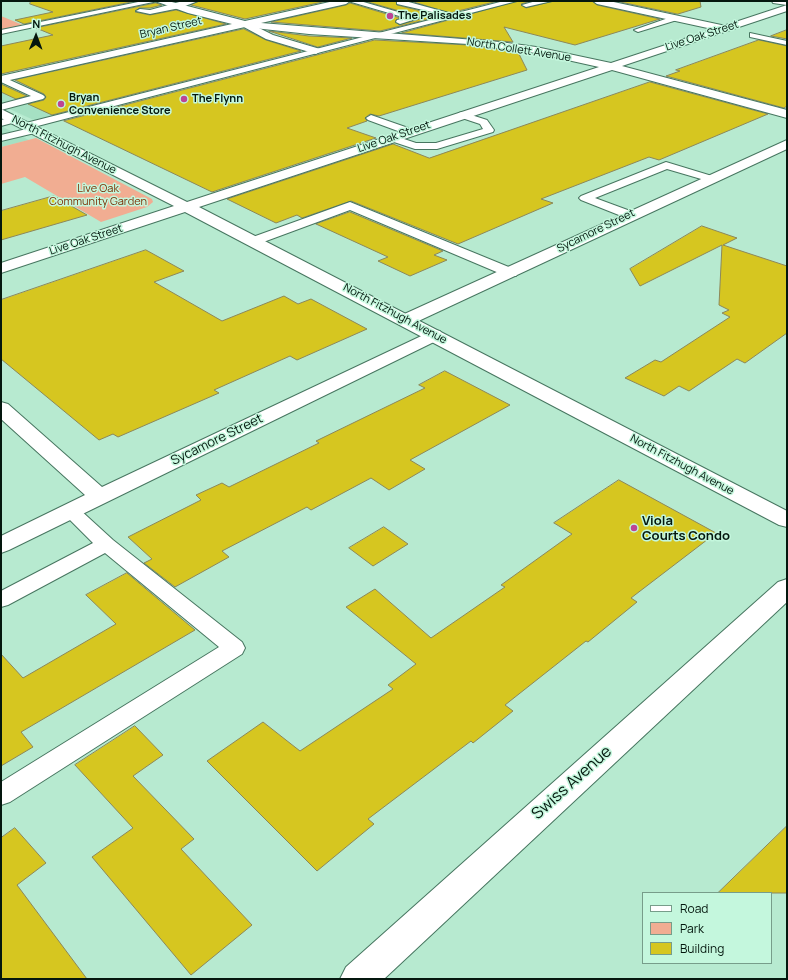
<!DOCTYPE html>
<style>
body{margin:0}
#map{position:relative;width:788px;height:980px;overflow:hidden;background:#b7ead0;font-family:Manrope,sans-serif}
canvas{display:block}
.frame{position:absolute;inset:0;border:2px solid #04170e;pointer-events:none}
.legend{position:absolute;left:642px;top:892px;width:130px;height:72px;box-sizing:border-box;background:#c4f7dd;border:1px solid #779d8a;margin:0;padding:5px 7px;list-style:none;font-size:12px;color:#04170e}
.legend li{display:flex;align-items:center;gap:8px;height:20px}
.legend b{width:20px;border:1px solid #779d8a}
.north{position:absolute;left:16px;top:16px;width:40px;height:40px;-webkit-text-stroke:3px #c4f7dd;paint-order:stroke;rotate:1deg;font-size:11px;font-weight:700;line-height:16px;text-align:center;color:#04170e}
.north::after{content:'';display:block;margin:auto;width:14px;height:18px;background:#04170e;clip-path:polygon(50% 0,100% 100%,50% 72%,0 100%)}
</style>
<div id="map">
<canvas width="788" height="980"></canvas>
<div class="frame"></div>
<ul class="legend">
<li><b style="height:5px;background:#fff"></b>Road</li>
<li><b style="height:11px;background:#f1ad92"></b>Park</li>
<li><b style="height:11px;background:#d6c620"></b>Building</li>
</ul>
<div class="north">N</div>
</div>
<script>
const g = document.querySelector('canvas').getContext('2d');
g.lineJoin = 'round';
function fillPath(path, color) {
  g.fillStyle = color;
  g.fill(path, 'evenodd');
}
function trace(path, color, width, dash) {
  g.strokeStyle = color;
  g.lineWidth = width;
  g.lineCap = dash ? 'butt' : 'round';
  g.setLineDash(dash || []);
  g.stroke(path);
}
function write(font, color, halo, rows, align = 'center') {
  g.font = font + ' Manrope,sans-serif';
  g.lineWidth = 3;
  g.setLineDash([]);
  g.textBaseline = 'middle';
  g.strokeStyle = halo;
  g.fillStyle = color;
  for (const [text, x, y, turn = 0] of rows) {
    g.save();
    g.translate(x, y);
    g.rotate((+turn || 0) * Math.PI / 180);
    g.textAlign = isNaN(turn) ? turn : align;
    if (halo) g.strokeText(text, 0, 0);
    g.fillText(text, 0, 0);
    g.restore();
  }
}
fillPath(new Path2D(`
 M33 78 100 106 38 122 1 105V85Z
 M1 126 29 140 1 147Z`), '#a5e0c3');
fillPath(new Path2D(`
 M1 16 30 28 1 34Z
 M36 138 152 199 153 202 147 207 101 222 25 177 1 184V147Z`), '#f1ad92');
const building = new Path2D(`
 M31 1H136L24 24 15 20 53 12 30 4Z
 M199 1H327L245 19 191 5Z
 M365 1H396L397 5 441 16 380 31 271 22 346 5 350 3 400 18 395 21 399 25 420 19 419 17Z
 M411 1H498L450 13Z
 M518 1H531L521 4 526 8 553 1H592L597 5 660 19 575 45 504 27 513 42 402 33Z
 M616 1H700L701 7 678 14Z
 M156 3 162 5 150 8H139L135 12 150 15 176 10 226 24 1 74V46L53 35 36 28Z
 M244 29 266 40 301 51 52 115 28 104 44 100 46 97 44 94 15 80Z
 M787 30V39L771 36Z
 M269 31 309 36 352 38 318 47Z
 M375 40 468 45 518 52 527 70 379 116 370 114 365 118 367 121 347 128 376 138 212 192 64 121Z
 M759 40 787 46V106L784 108 666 76 680 71 676 70Z
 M650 82 768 114 659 160 649 157 541 199 553 203 458 244 351 201 302 218 297 215 276 223 227 199 393 144 429 158Z
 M1 84 27 96 16 99 1 92Z
 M54 196 87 215 1 240V211Z
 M350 212 443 251 434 255 447 260 410 276 378 261 388 257 316 224Z
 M702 226 737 238 723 245 787 266V333L745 363 737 359 689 391 679 386 664 396 625 378 655 360 661 362 730 317 722 313 729 310 719 305 722 245 640 286 630 269Z
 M146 250 184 271 154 282 222 321 284 296 298 304 311 299 367 329 297 360 290 356 214 390 219 393 118 437 113 434 99 440 1 359V300Z
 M445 371 510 405 410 460 425 469 389 490 371 478 311 510 307 507 222 551 229 557 175 587 144 563 152 559 128 537 201 500 196 495 222 483 229 487 319 443 316 441 425 388 419 385Z
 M619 480 716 533 631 598 637 602 588 642 586 641 505 705 513 711 473 743 471 741 368 819 374 824 317 871 207 761 263 722 300 751 393 689 388 685 416 664 346 607 375 589 431 638 505 587 501 585 572 534 554 523Z
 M384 527 408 544 373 566 349 548Z
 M127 573 195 630 21 732 33 747 1 766V654L23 678 116 624 86 595Z
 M135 726 163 755 133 776 194 839 181 849 252 925 191 975 92 857 133 828 75 765Z
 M787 826V893H718Z
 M15 828 46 863 17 885 87 979H1V838Z`);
fillPath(building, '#d6c620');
trace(building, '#8b875a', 1);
const service = new Path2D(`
 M143 1H158L1 34V30Z
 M183 1H198L180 8 150 14 136 11 140 9 150 10Z
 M348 1H360L419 18 400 24 396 22 397 20 406 18Z
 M397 1H405L449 13 445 15 397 4Z
 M504 1H517L30 128 26 129 21 126 22 124Z
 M536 1H552L526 7 522 5Z
 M772 1H787V5L773 3Z
 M674 16 678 18 677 20 638 32 634 30Z
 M750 33 787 41V45L750 37Z
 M1 76 43 95 45 97 43 99 1 110V104L31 96 1 82Z
 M462 112 487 120 494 130 493 132 437 149H415L388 140 387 138 392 135 416 143H436L483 129 480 124 459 117 457 115 459 113Z
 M371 115 414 130 415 132 414 134H406L368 120 366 118Z
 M13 117 18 120 16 122 1 126V120Z
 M35 127 40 130 39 132 1 141V135Z
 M666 162 712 176 714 178 708 181 667 169 595 198 633 212 635 215 629 219 581 200 579 198 581 196Z
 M350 202 516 270 518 273 516 276H506L350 210 258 244H250L248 241 250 238Z
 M71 506 78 508 113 540 242 642 245 648 242 654 10 802 1 805V782L219 647 105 553 8 605 1 607V591L93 543 62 512 64 508Z`);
const minor = new Path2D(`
 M593 1H609L726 26 731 29 726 32 597 4Z
 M245 21 273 35 320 49 321 51 316 54 266 39 242 26V22Z
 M787 140V149L412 324 406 325 400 324 397 320 400 316Z
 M434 330 440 331 443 335 440 339 9 550 1 553V536L85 495 1 419V402L8 404 102 487Z`);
const tertiary = new Path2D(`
 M155 1H168L245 21 334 1H350L346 4 261 23 500 42 536 47 611 63 787 5V11L622 66 787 110V118L612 70 199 207 787 511V527L779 525 185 212 1 273V263L174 206 1 118V109L187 202 599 67 536 53 468 44 309 34 245 27 1 82V76L232 24 188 13Z
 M787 579V602L384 979H340L346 967 778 582Z`);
trace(service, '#477660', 2);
trace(minor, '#477660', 2);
trace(tertiary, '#477660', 2);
fillPath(service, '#fff');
fillPath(minor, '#fff');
fillPath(tertiary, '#fff');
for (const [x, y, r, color] of [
 [390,16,4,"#bd4395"],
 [184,99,4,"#bd4395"],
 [61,104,4,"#bd4395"],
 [634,528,4,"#bd4395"]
]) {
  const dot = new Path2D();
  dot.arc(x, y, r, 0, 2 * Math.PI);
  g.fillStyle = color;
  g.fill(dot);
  trace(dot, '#c4f7dd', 1.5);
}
write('bold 11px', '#04170e', '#c4f7dd', [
 ["The Palisades",398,16],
 ["Bryan",69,98],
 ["Convenience Store",69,111],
 ["The Flynn",192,99]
], 'left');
write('11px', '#04170e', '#c4f7dd', [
 ["Bryan Street",171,28,-13],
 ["Live Oak Street",702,36,-18],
 ["North Collett Avenue",519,50,9],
 ["Live Oak Street",394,137,-19],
 ["North Fitzhugh Avenue",64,145,27],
 ["Sycamore Street",596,231,-26],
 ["Live Oak Street",86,240,-18],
 ["North Fitzhugh Avenue",395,314,28],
 ["North Fitzhugh Avenue",682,465,28]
]);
write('11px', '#7c2f05', '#c4f7dd', [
 ["Live Oak",98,189],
 ["Community Garden",98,202]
]);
write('13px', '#04170e', '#c4f7dd', [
 ["Sycamore Street",217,440,-26]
]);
write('bold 13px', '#04170e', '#c4f7dd', [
 ["Viola",642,521],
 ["Courts Condo",642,536]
], 'left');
write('16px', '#04170e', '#c4f7dd', [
 ["Swiss Avenue",572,783,-42]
]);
</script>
